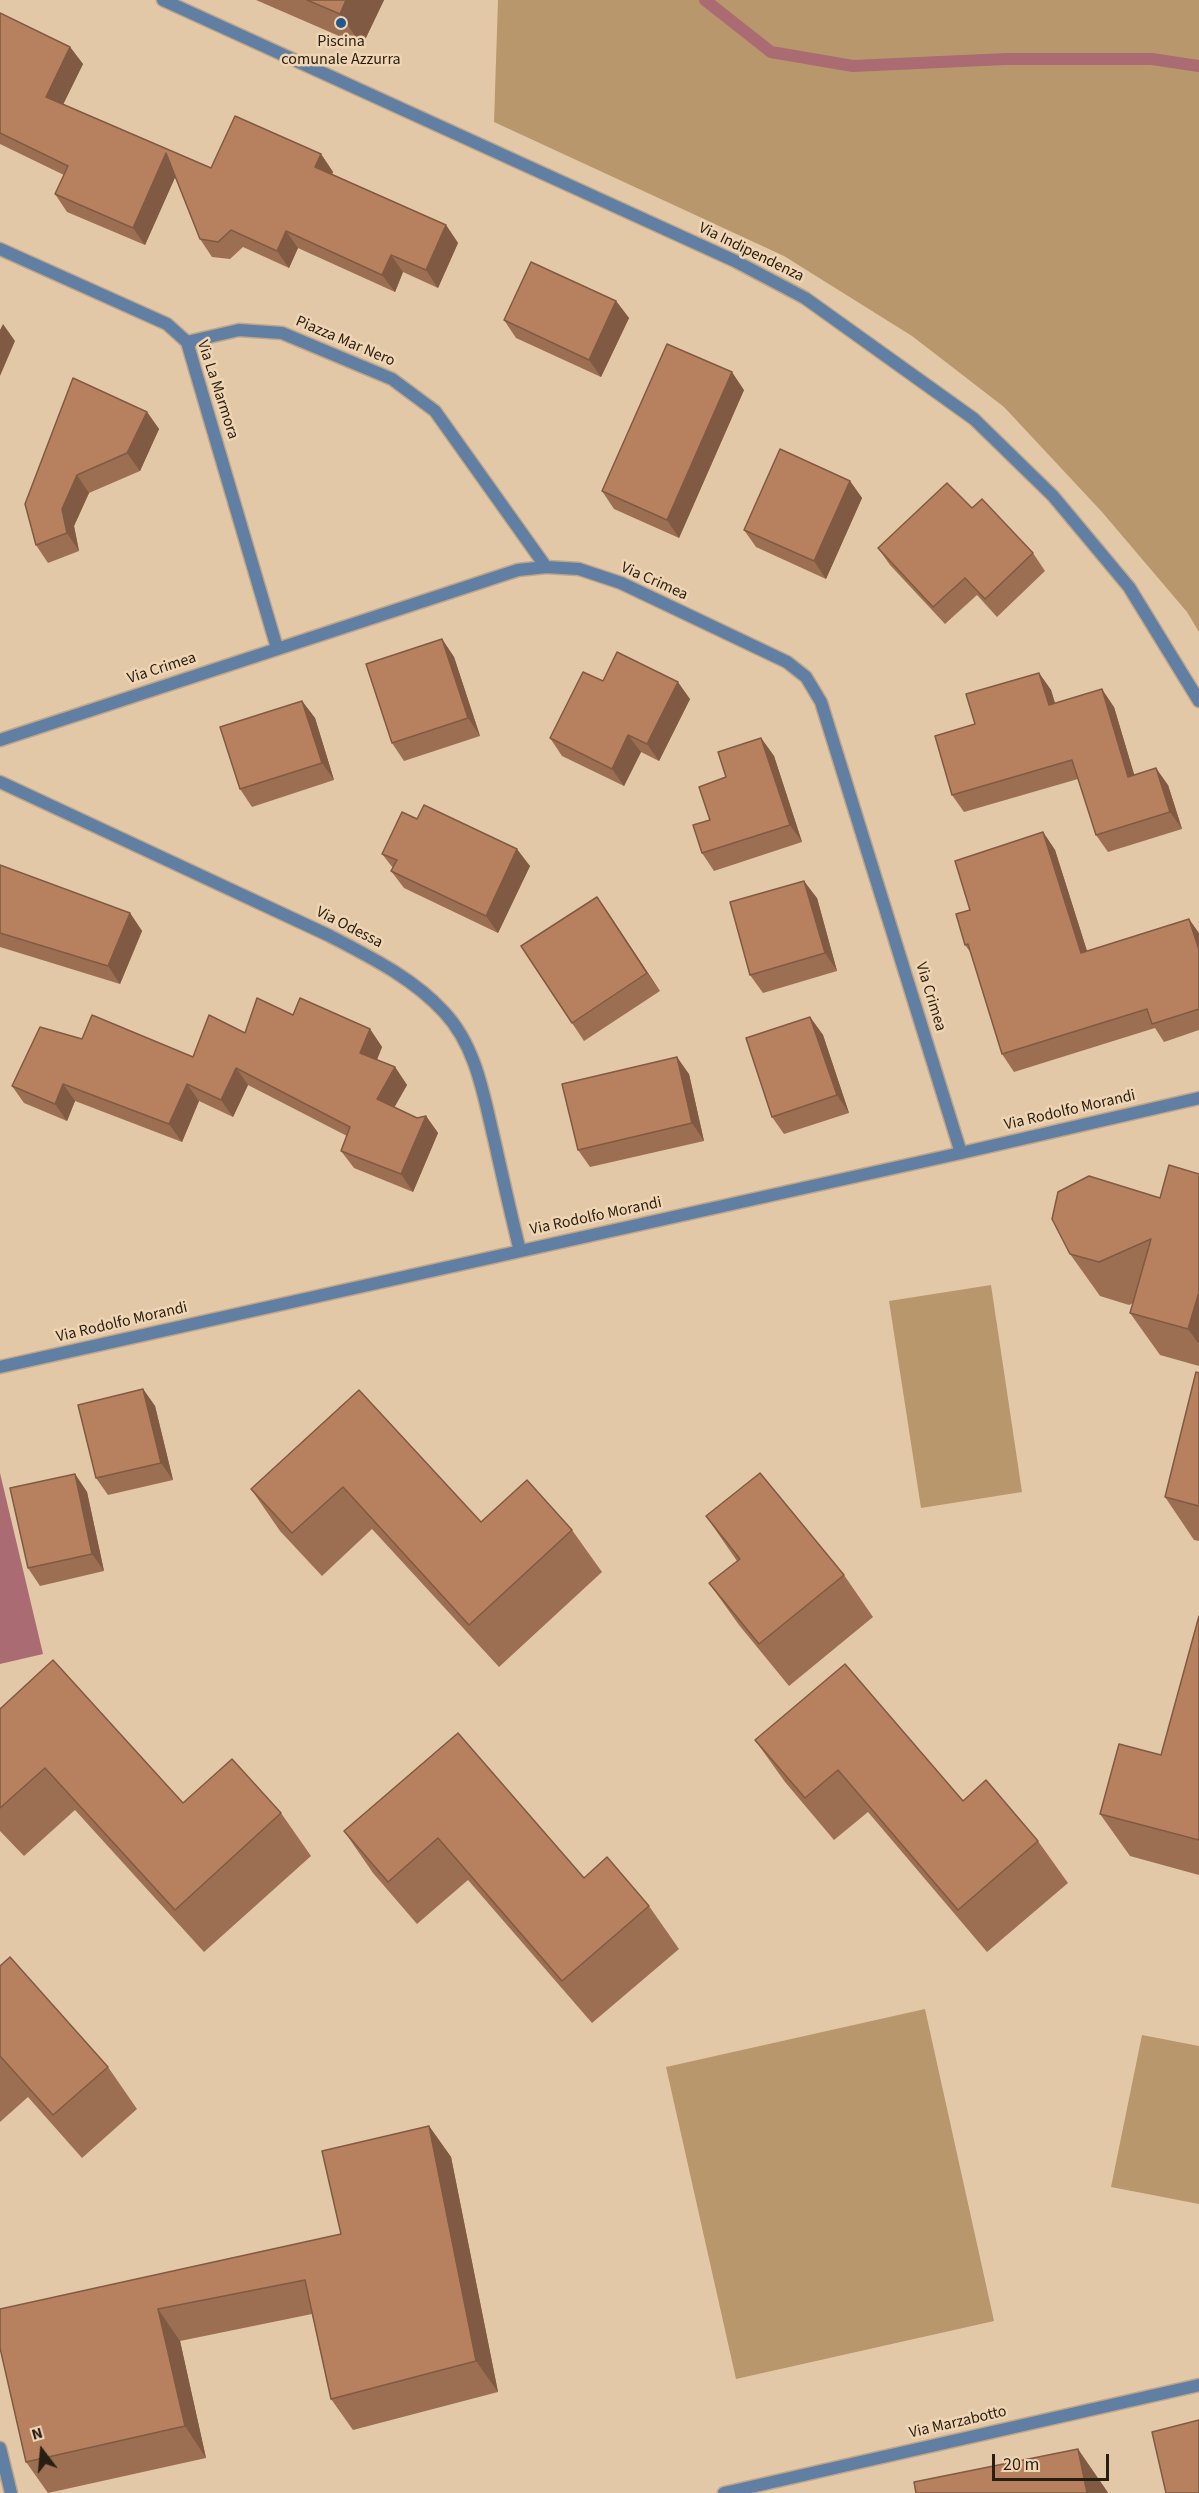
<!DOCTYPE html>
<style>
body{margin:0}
#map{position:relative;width:1199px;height:2493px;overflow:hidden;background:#e3c8a8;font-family:"Source Sans 3",sans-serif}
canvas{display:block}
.north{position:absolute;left:12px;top:2421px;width:60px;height:60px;-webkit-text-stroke:4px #f0d5b4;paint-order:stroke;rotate:344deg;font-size:16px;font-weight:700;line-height:24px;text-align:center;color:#281e12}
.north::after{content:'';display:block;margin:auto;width:21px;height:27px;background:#281e12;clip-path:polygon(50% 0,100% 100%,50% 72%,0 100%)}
.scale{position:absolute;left:992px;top:2454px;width:117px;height:27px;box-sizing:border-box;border:3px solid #281e12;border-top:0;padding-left:8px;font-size:18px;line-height:21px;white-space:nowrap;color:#281e12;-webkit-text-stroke:4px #f0d5b4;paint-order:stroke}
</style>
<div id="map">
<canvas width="1199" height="2493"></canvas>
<div class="north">N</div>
<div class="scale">20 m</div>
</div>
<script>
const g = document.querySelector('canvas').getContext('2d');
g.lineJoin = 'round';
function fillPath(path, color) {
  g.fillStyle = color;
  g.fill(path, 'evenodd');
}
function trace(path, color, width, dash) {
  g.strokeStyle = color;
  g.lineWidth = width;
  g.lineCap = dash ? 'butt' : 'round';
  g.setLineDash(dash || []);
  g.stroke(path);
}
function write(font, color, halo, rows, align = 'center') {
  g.font = font + ' "Source Sans 3",sans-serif';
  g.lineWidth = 5;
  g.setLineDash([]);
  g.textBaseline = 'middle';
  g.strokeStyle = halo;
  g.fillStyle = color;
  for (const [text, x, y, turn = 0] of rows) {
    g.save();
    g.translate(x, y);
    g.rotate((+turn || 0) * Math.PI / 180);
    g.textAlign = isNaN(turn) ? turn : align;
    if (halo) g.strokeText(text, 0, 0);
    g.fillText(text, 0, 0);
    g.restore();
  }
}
fillPath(new Path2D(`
 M498 0H1199V632L1187 612 1102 512 1004 407 912 336 784 256 494 122Z
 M991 1285 1022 1492 921 1508 889 1301Z
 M925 2009 994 2321 736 2379 666 2067Z
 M1142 2035 1199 2046V2204L1111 2187Z`), '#b9976c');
fillPath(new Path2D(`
 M0 1473 43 1654 0 1664Z`), '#ab6b72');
trace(new Path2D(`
 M705 0 771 52 853 66 1006 59H1152L1199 66`), '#ab6b72', 12);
const lane = new Path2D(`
 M0 2448 11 2493`);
const street = new Path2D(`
 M163 0 735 261 805 298 974 419 1053 496 1129 587 1199 701
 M0 249 167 324 187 342 277 648
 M187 342 239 330 282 333 392 379 435 411 546 567
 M0 740 518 570 546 567 579 569 621 583 787 662 806 677 821 702 961 1153
 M0 782 330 936C370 957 413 978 444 1012 477 1047 484 1098 495 1143 503 1179 511 1215 520 1251
 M0 1367 961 1153 1199 1098
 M724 2493 1199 2385`);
trace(lane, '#bea68a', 15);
trace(street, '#bea68a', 15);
trace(lane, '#617fa2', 12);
trace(street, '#617fa2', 12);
fillPath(new Path2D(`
 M256 0H384L362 46Z
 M0 13 70 47 83 64 63 104 211 168 321 154 333 172 332 174 446 225 458 243 438 288 403 272 395 292 298 248 289 268 243 247 230 259 212 257 200 239 175 177 145 245 67 212 55 194 64 175 0 144Z
 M616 301 629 318 601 377 516 338 504 320Z
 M744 390 679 538 614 509 602 491Z
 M147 412 159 429 140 471 89 493 74 526 79 551 48 563 36 545 25 504Z
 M850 481 862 498 826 579 756 547 744 530Z
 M972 508 1033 553 1045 571 997 617 977 595 945 624 890 565 878 548Z
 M442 639 454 657 480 736 404 761 392 743Z
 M1039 673 1051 690 1055 703 1114 707 1134 775 1168 785 1182 829 1108 852 1096 835 1078 779 964 812 952 795 975 724Z
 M603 681 690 699 659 761 641 752 624 786 562 756 550 738Z
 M302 701 315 718 334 780 252 807 240 789Z
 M761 738 774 756 802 842 714 871 702 853 710 820 726 777Z
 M417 819 530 866 498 933 404 888 391 871 393 868 382 854Z
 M1043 832 1055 850 1087 951 1199 933V1030L1164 1042 1155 1028 1014 1072 1002 1054 971 953 965 945 970 910Z
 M0 865 130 913 142 931 120 984 0 947Z
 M597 897 660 991 584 1041 572 1023Z
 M817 898 837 971 763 993 750 975Z
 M293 1015 370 1029 382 1047 377 1060 395 1067 407 1085 394 1107 417 1118 426 1116 438 1133 413 1192 354 1168 341 1151 347 1136 248 1085 233 1117 199 1101 182 1142 75 1101 67 1121 24 1103 12 1086 82 1039 193 1057 245 1033Z
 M810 1017 823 1035 849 1113 784 1134 772 1117Z
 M689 1074 704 1141 590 1167 578 1150Z
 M1199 1174V1366L1160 1355 1130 1313 1133 1303 1129 1305 1100 1296 1070 1254Z
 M1199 1373V1541L1194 1540 1165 1497Z
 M143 1389 155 1406 173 1480 108 1495 96 1478Z
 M359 1390 481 1522 572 1530 602 1572 499 1667 372 1529 322 1576 280 1531 251 1489Z
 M75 1474 87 1492 104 1571 40 1586 28 1568Z
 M706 1516 844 1575 873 1617 789 1686 739 1625 709 1583 737 1561Z
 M1199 1616V1875L1130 1856 1100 1814 1161 1755Z
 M0 1709 183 1803 281 1813 311 1856 204 1952 75 1810 24 1856 0 1831Z
 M458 1733 584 1878 649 1906 679 1949 592 2023 468 1880 417 1924 373 1873 344 1831Z
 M755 1740 963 1801 1038 1841 1068 1883 987 1952 868 1812 834 1840 785 1782Z
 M0 1966 108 2067 137 2109 82 2158 28 2097 0 2122Z
 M429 2126 451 2157 498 2392 353 2430 331 2399 312 2314 180 2341 206 2458 48 2493 26 2462 0 2348 341 2234Z`), '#9d6f52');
fillPath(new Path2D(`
 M346 0H384L362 46 340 14Z
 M70 47 83 64 58 115 46 97Z
 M166 153 178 171 145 245 133 228Z
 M321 154 333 172 327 184 315 167Z
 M446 225 458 243 438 288 426 270Z
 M286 231 298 248 289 268 277 251Z
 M391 255 403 272 395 292 382 275Z
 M616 301 629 318 601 377 589 360Z
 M3 324 15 341 0 376V330Z
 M732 372 744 390 679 538 667 520Z
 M147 412 159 429 140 471 127 453Z
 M77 475 89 493 74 526 79 551 67 533 62 509Z
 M850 481 862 498 826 579 814 561Z
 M442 639 454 657 480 736 468 718Z
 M1039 673 1051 690 1061 723 1049 705Z
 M678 682 690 699 659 761 647 744Z
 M1102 689 1114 707 1140 794 1128 777Z
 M302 701 315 718 334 780 322 763Z
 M628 735 641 752 624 786 612 769Z
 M761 738 774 756 802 842 790 825Z
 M1156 768 1168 785 1182 829 1170 812Z
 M1043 832 1055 850 1093 970 1081 953Z
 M517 849 530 866 498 933 486 916Z
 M804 881 817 898 837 971 825 953Z
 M597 897 609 914 660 991 647 973Z
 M130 913 142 931 120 984 108 966Z
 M1189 919 1199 933V950Z
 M810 1017 823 1035 849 1113 837 1095Z
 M370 1029 382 1047 372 1071 360 1053Z
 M677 1057 689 1074 704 1141 692 1123Z
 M395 1067 407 1085 389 1117 377 1099Z
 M236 1068 248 1085 233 1117 221 1100Z
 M63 1084 75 1101 67 1121 55 1104Z
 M187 1084 199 1101 182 1142 169 1124Z
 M426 1116 438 1133 413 1192 401 1174Z
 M1199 1292V1344L1188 1329Z
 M143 1389 155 1406 173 1480 161 1463Z
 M75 1474 87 1492 104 1571 92 1554Z
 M429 2126 451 2157 498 2392 476 2361Z
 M158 2309 180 2341 206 2458 185 2426Z
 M1078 2449 1107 2491 1108 2493H1087Z`), '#805a42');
const building = new Path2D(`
 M307 0H346L340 14Z
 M0 13 70 47 46 97 211 168 235 116 321 154 315 167 446 225 426 270 391 255 382 275 286 231 277 251 231 230 218 242 200 239 166 153 133 228 55 194 68 166 0 133Z
 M531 262 616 301 589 360 504 320Z
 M667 344 732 372 667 520 602 491Z
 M73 378 147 412 127 453 77 475 62 509 67 533 36 545 25 504Z
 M780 449 850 481 814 561 744 530Z
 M947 483 972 508 982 499 1033 553 985 599 965 578 933 607 878 548Z
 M442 639 468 718 392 743 366 664Z
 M617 652 678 682 647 744 628 735 612 769 550 738 583 672 603 681Z
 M1039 673 1049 705 1102 689 1128 777 1156 768 1170 812 1096 835 1072 760 952 795 935 736 975 724 966 694Z
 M302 701 322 763 240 789 220 727Z
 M761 738 790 825 702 853 693 825 710 820 699 787 726 777 718 752Z
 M424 805 517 849 486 916 391 871 397 860 382 854 402 812 417 819Z
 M1043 832 1081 953 1189 919 1199 950V1009L1152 1024 1147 1009 1002 1054 968 944 965 945 956 914 970 910 955 861Z
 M0 865 130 913 108 966 0 933Z
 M804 881 825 953 750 975 730 902Z
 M597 897 647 973 572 1023 521 946Z
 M257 998 293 1015 300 998 370 1029 360 1053 395 1067 377 1099 417 1118 426 1116 401 1174 341 1151 350 1127 236 1068 221 1100 187 1084 169 1124 63 1084 55 1104 12 1086 40 1027 82 1039 92 1015 193 1057 209 1015 245 1033Z
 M810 1017 837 1095 772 1117 746 1038Z
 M677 1057 692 1123 578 1150 562 1084Z
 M1169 1165 1199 1174V1292L1188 1329 1130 1313 1151 1239 1099 1262 1070 1254 1052 1219 1058 1192 1089 1176 1160 1198Z
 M1196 1372 1199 1373V1506L1165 1497Z
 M143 1389 161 1463 96 1478 78 1405Z
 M359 1390 481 1522 527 1480 572 1530 469 1625 343 1487 292 1533 251 1489Z
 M760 1473 844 1575 759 1644 709 1583 740 1559 706 1516Z
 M75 1474 92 1554 28 1568 10 1488Z
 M1199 1616V1840L1100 1814 1119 1744 1161 1755Z
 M53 1660 183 1803 232 1759 281 1813 175 1910 45 1768 0 1808V1709Z
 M845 1664 963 1801 986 1780 1038 1841 958 1910 838 1770 805 1798 755 1740Z
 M458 1733 584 1878 607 1857 649 1906 562 1981 438 1838 388 1882 344 1831Z
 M10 1957 108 2067 53 2115 0 2056V1966Z
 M429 2126 476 2361 331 2399 305 2280 158 2309 185 2426 26 2462 0 2348V2309L341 2234 322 2151Z
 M1199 2420V2493H1166L1152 2432Z
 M1078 2449 1087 2493H916L914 2482Z`);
fillPath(building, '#b7815f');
trace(building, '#805a42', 1.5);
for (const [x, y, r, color] of [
 [341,23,6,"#235790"]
]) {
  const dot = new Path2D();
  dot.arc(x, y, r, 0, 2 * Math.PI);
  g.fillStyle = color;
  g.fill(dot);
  trace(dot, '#f0d5b4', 2);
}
write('16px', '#281e12', '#f0d5b4', [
 ["Piscina",341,42],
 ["comunale Azzurra",341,60]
]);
write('16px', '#281e12', '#f0d5b4', [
 ["Via Indipendenza",751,253,26],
 ["Piazza Mar Nero",345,342,23],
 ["Via La Marmora",217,390,72],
 ["Via Crimea",654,582,24],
 ["Via Crimea",162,669,-18],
 ["Via Odessa",349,928,27],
 ["Via Crimea",930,997,73],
 ["Via Rodolfo Morandi",1070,1111,-13],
 ["Via Rodolfo Morandi",596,1217,-12],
 ["Via Rodolfo Morandi",122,1323,-13],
 ["Via Marzabotto",958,2423,-13]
]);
</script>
